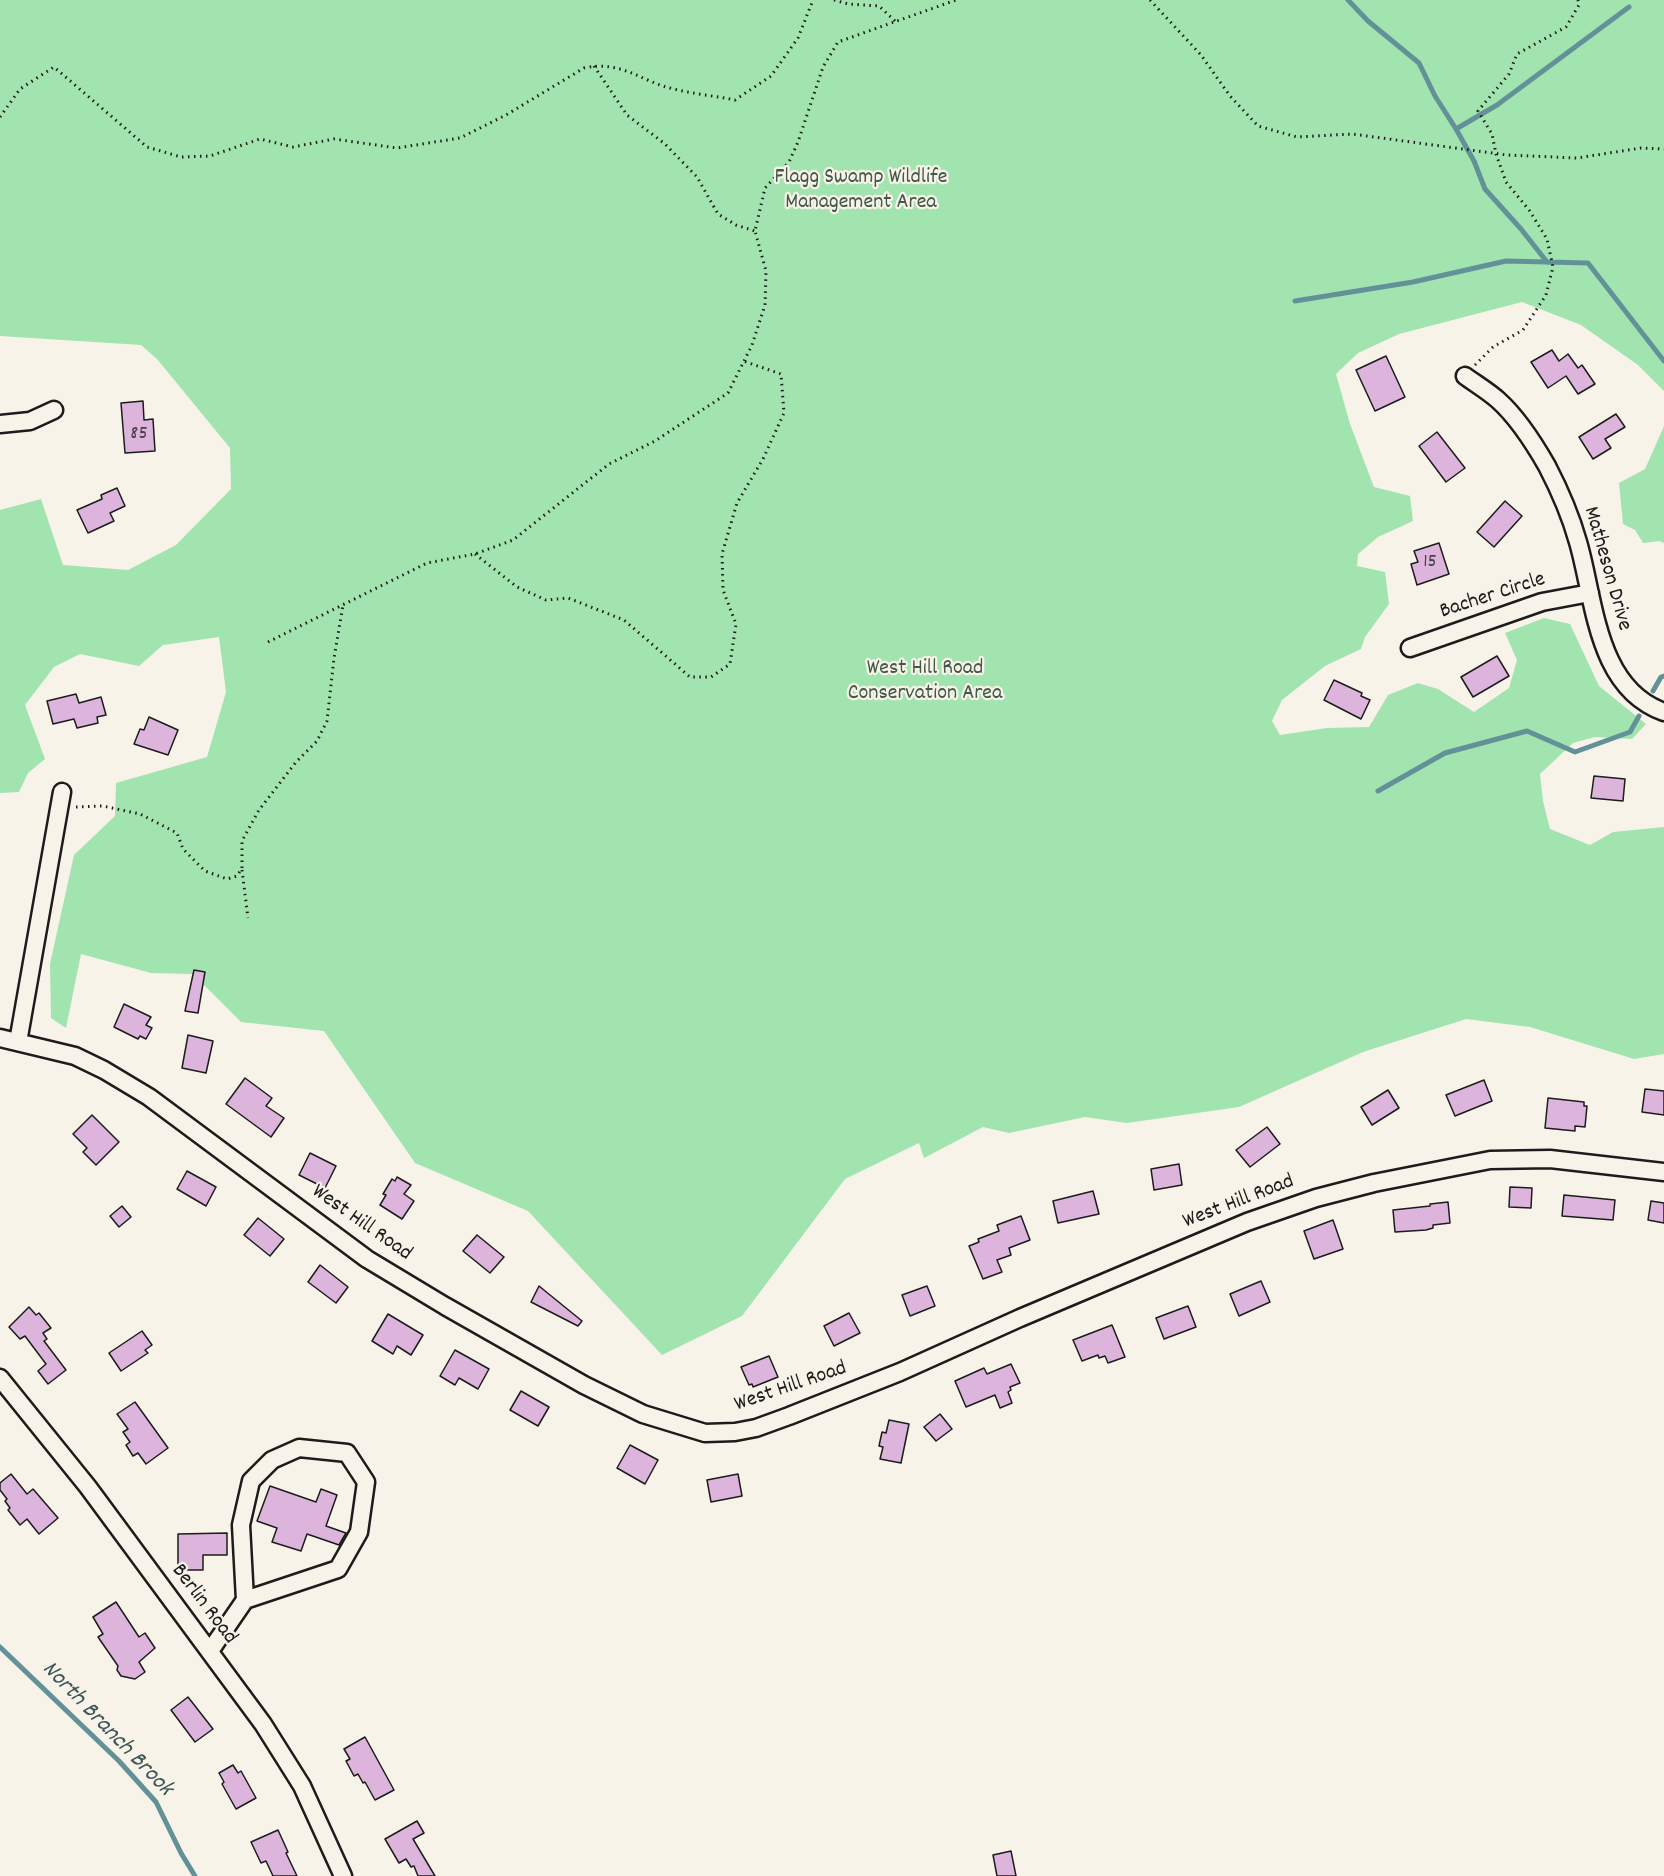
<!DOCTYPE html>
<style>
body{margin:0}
canvas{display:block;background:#f7f3e8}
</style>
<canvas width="1664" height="1876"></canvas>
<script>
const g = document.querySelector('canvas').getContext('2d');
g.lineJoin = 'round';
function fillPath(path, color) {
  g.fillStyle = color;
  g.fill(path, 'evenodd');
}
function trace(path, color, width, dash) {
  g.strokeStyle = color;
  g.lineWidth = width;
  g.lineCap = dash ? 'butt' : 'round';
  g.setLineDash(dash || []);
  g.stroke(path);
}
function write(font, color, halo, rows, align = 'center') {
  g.font = font + ' Dekko,sans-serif';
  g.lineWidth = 4.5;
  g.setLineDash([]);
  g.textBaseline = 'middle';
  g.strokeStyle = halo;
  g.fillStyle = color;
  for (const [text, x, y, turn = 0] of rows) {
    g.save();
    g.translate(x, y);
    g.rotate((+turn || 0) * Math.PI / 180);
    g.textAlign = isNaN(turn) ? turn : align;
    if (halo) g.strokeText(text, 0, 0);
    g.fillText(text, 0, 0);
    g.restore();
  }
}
fillPath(new Path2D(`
 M0 0H1664V391L1638 365 1581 325 1522 302 1399 334 1358 353 1336 374 1350 424 1374 487 1410 496 1413 521 1378 537 1358 554 1357 566 1385 572 1389 604 1365 637 1361 649 1325 666 1282 700 1272 721 1280 735 1327 728 1369 727 1388 695 1418 683 1438 689 1474 712 1509 688 1517 660 1505 633 1544 618 1570 624 1599 686 1646 724 1632 739 1595 737 1573 743 1540 774 1543 801 1550 829 1590 845 1613 832 1664 827V1054L1634 1059 1530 1027 1466 1019 1363 1052 1239 1107 1127 1123 1085 1117 1009 1133 983 1127 924 1158 919 1143 845 1179 742 1316 662 1355 528 1211 415 1163 324 1031 241 1022 193 974 151 973 81 954 66 1028 51 1018 50 964 74 855 115 816 116 783 207 757 226 692 219 637 163 645 139 666 80 654 54 667 25 705 45 759 28 773 19 792 0 793V510L41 499 63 565 128 570 176 545 231 489 230 448 157 359 141 345 0 336Z
 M1664 426V543L1659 541 1643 543 1635 530 1623 524 1619 483 1645 469Z`), '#a2e4af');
trace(new Path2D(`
 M1348 0 1368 21 1419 63 1435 96 1456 129
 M1547 262 1521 229 1485 189 1474 161 1456 129 1497 105 1629 7
 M1295 301 1413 282 1506 261 1588 263 1664 361
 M1653 691 1661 677 1664 676
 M1378 791 1445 753 1527 731 1575 752 1630 732 1639 716
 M0 1647 119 1761 156 1802 181 1853 195 1876`), '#629298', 5);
const building = new Path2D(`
 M1552 350 1559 361 1568 354 1578 368 1582 365 1595 384 1578 394 1566 376 1548 388 1531 362Z
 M1386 356 1405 397 1375 411 1356 370Z
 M143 401 144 420 153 419 155 451 125 453 121 403Z
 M1616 414 1625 427 1605 439 1611 448 1593 459 1579 437Z
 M1437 432 1465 468 1446 482 1419 446Z
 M117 488 125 506 110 513 114 521 88 533 77 510 102 499 101 495Z
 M1505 501 1522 516 1494 547 1477 532Z
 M1439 543 1449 574 1417 585 1411 564 1418 562 1414 551Z
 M1497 656 1509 676 1473 697 1461 677Z
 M1334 680 1362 693 1361 696 1370 700 1361 719 1324 700Z
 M76 694 79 703 101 697 106 715 97 717 98 723 77 728 74 719 53 724 47 701Z
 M149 717 178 730 168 755 134 744 140 729 144 730Z
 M1594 776 1625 779 1623 801 1591 798Z
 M194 970 205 972 198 1013 185 1011Z
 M124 1004 151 1017 146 1025 152 1028 146 1039 140 1036 138 1039 114 1027Z
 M188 1035 213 1041 206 1073 182 1068Z
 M245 1078 272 1098 266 1106 284 1118 271 1137 226 1104Z
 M1484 1080 1492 1101 1455 1116 1446 1095Z
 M1645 1089 1664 1091V1115L1642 1112Z
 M1388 1090 1399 1108 1372 1125 1361 1107Z
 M1548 1098 1584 1102V1106H1587L1585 1127 1575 1126V1131L1545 1128Z
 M92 1115 119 1142 96 1165 83 1152 87 1148 73 1134Z
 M1267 1127 1280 1144 1250 1167 1236 1150Z
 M310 1153 336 1166 325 1188 299 1175Z
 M1179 1164 1182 1185 1154 1190 1151 1169Z
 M187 1171 216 1187 206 1206 177 1189Z
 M397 1177 411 1185 404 1194 414 1201 402 1219 380 1205 386 1195 383 1194 392 1179 395 1181Z
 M1510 1187 1532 1188 1531 1208 1509 1207Z
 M1093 1191 1099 1214 1058 1223 1053 1201Z
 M1564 1195 1615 1200 1613 1220 1562 1216Z
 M1651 1201 1664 1203V1223L1648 1220Z
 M1448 1202 1450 1223 1433 1225V1228L1426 1230 1395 1232 1393 1210 1430 1206V1204Z
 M122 1206 131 1217 119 1227 110 1216Z
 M1021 1216 1030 1240 1009 1248 1011 1255 997 1260 1002 1272 983 1279 969 1246 979 1242 978 1239 999 1231 997 1225Z
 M258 1218 284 1239 270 1256 244 1235Z
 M1333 1220 1343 1249 1314 1259 1304 1231Z
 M477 1235 504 1257 490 1273 463 1251Z
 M320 1265 348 1287 336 1303 308 1282Z
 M1261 1281 1270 1302 1239 1316 1230 1294Z
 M539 1286 582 1321 578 1326 531 1302Z
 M927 1286 935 1306 910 1316 902 1295Z
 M1188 1306 1196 1327 1164 1339 1156 1318Z
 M29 1307 36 1315 39 1313 51 1328 43 1333 47 1339 44 1341 66 1370 48 1384 38 1371 46 1364 25 1336 20 1339 9 1327Z
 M849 1313 860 1333 834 1346 824 1326Z
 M388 1314 423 1335 411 1355 397 1346 393 1354 372 1341Z
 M1112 1325 1125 1357 1108 1363 1105 1356 1099 1358 1098 1355 1082 1361 1073 1340Z
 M142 1331 152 1345 145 1350 148 1353 121 1371 109 1353Z
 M455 1350 489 1369 478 1389 459 1378 455 1385 440 1376Z
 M769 1356 778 1377 753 1387 752 1384 749 1385 741 1367Z
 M1011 1364 1020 1383 1010 1387 1011 1390 1008 1392 1012 1403 1000 1408 995 1395 966 1407 955 1381 984 1368 987 1374Z
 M521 1391 549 1407 538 1426 510 1410Z
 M135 1402 168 1448 146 1464 138 1453 133 1456 126 1445 130 1442 123 1432 128 1429 117 1414Z
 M940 1414 952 1429 936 1441 924 1427Z
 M889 1420 909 1424 901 1463 880 1459 883 1447 879 1446 882 1432 886 1433Z
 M630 1445 658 1460 645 1484 617 1468Z
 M11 1474 27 1494 33 1489 58 1518 39 1534 27 1519 20 1525 8 1510 10 1508 5 1501 7 1499 0 1490V1483Z
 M738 1474 742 1496 711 1502 707 1480Z
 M270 1486 316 1502 321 1489 337 1495 326 1526 346 1533 339 1545 307 1534 301 1551 272 1542 277 1528 257 1521Z
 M227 1533V1555H203V1570H178V1534Z
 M116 1602 139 1637 145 1633 155 1648 139 1662 145 1672 135 1679 121 1676 117 1670 118 1666 98 1637 103 1634 93 1617Z
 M188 1697 213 1729 195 1742 171 1710Z
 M365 1737 394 1790 375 1800 365 1782 363 1783 358 1774 354 1776 346 1761 350 1759 344 1749Z
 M233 1765 238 1773 241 1771 256 1798 236 1809 222 1784 224 1782 219 1773Z
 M417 1821 424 1833 413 1839 435 1876H418L414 1866 411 1867 406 1859 399 1863 385 1839Z
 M278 1830 288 1852 286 1853 297 1876H273L266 1861 261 1863 251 1842Z
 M1011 1851 1016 1876H997L993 1855Z`);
fillPath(building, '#dcb4dc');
trace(building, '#1c1c1c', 1.5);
const minor = new Path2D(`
 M1465 376C1476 384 1488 391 1498 400 1516 416 1535 445 1547 466 1559 489 1571 517 1578 542 1595 600 1596 688 1664 712
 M0 424 30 421 54 410
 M1410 648 1542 602 1590 593
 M0 1038 75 1056 104 1070 149 1097 367 1259 445 1306 584 1385 643 1414 705 1433 735 1432 756 1428 789 1416 900 1372 1020 1318 1247 1222 1316 1198 1374 1183 1490 1160 1550 1159 1664 1172
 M18 1042 62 792
 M0 1378 88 1487 263 1724 302 1786 343 1876
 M210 1651 245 1600 338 1569 359 1532 366 1482 347 1453 299 1448 272 1460 251 1481 241 1525 245 1600`);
trace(minor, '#1c1c1c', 21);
trace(new Path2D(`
 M834 0 848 4 879 6 896 22
 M1150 0 1201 55 1230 96 1258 126 1297 137 1352 134 1507 155 1577 158 1641 148 1664 149
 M594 66 627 115 665 144 697 177 718 214 736 225 755 231
 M0 117 20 89 54 67 147 147 181 157 210 156 260 139 293 147 334 139 397 148 460 138 506 115 584 68C623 60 641 82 674 89 694 94 715 96 735 100L771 76 798 38 813 0
 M1475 365 1493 347 1523 330 1546 295 1553 267 1547 239 1529 210 1506 182 1496 154 1492 134 1478 111 1509 74 1517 54 1566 27 1579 5 1578 0
 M475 554 517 587 546 600 568 598 624 620 690 677H711L730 664 736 624 723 590 722 554 737 503 763 459 784 413 781 374 743 361
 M268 642 427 563 475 554 513 540 609 464 655 441 728 393 752 345 765 305 766 271 755 231 765 188 789 162 798 142 823 67 838 42 956 0
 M76 807 103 806 140 814 177 833 183 849 205 871 227 879 237 876 242 868V841L259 810 296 762 317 741 327 721 334 658 343 605
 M242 870 248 918`), '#1c1c1c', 3, [1.5, 4.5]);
trace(minor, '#f7f3e8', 16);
write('20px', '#4c424c', null, [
 ["85",139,435],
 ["15",1430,563]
]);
write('22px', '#445848', '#f7f3e8', [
 ["Flagg Swamp Wildlife",861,179],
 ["Management Area",861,204],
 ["West Hill Road",925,670],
 ["Conservation Area",925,695]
]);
write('22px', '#1c1c1c', '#f7f3e8', [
 ["Matheson Drive",1606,569,74],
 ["Bacher Circle",1493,597,-18],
 ["West Hill Road",1239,1203,-21],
 ["West Hill Road",361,1224,35],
 ["West Hill Road",791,1388,-19],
 ["Berlin Road",203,1605,53]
]);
write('italic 24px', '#3f575a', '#f7f3e8', [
 ["North Branch Brook",106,1730,46]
]);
</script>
